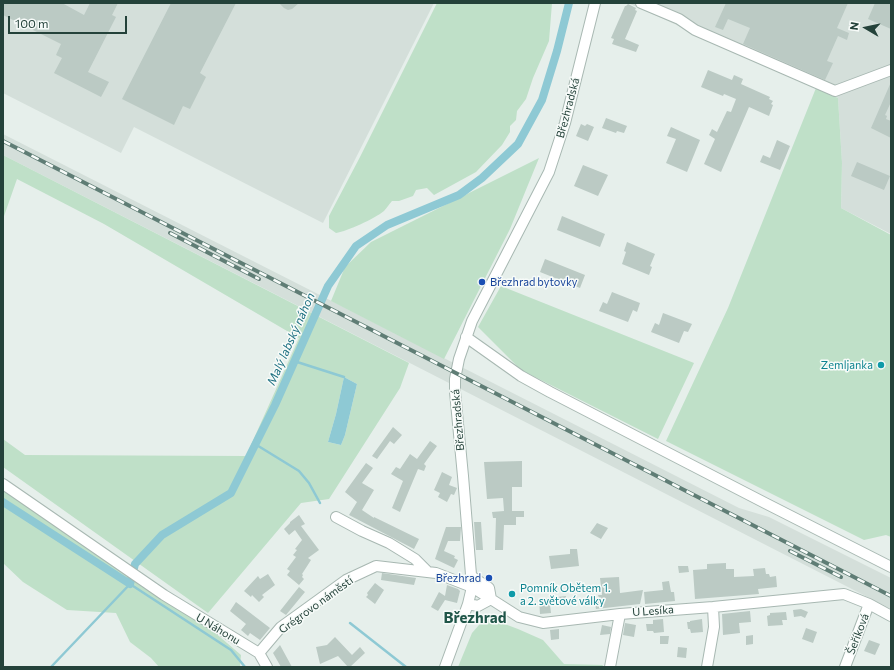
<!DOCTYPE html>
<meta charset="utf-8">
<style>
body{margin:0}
#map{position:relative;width:894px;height:670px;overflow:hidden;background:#e6efeb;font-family:Commissioner,sans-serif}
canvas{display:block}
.frame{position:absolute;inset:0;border:4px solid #24423a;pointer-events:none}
.north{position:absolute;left:846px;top:8px;width:40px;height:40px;-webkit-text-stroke:3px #f7fbf9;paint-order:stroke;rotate:279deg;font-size:11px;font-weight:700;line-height:16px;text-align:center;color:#24423a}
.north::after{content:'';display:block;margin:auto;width:14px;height:18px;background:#24423a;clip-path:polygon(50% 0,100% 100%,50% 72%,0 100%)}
.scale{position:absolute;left:8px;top:16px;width:119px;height:18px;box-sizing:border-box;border:2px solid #24423a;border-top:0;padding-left:5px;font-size:12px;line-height:14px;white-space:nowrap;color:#24423a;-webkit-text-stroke:3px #f7fbf9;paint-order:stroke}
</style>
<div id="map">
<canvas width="894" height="670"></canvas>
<div class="frame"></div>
<div class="north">N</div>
<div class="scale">100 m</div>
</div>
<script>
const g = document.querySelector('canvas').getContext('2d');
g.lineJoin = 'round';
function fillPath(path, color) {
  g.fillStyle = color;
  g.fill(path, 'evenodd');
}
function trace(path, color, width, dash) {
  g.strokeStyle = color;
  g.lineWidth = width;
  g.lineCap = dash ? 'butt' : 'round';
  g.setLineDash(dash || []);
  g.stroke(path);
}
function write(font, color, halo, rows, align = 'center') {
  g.font = font + ' Commissioner,sans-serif';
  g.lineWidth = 3;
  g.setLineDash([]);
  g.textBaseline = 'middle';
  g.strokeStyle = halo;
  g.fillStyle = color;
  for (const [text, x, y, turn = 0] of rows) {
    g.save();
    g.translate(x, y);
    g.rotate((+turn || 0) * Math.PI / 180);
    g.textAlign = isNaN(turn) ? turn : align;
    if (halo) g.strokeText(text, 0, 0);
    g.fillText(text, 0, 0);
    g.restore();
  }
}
fillPath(new Path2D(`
 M3 3H434L323 223 134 127 121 153 3 93Z
 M628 3H891V234L841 208 842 163 838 98Z
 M3 134 739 508 769 517 891 578V609L3 155Z`), '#d4dfda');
fillPath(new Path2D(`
 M437 3H552L549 41 533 78 526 99 517 111 516 120 510 126V132L502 145 476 172 434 195 427 188 416 190 413 196 399 201H392C389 204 387 208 384 211 374 219 348 231 336 233L329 228V216L360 157Z
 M816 88 838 98 842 163 841 208 891 235V537L886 535 864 540 666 441 728 308Z
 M3 155 409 363 400 388 329 499 301 503 208 613 3 467V439L25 455 246 456 299 338 104 224 17 179 3 219ZM344 377 357 384 345 435 341 445 328 442 336 414Z
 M539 158 510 229 444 359 331 301 345 267 371 242Z
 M501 286 694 363 658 439 521 370 478 327Z
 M3 490 192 613 241 655 240 667H159L151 658 130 642 116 613 67 610 23 582 3 563Z
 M486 617 518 629 543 640 564 664 603 665 602 667H458L472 633Z`), '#bfe0c8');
fillPath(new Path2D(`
 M344 377 357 384 345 435 341 445 328 442 336 414Z`), '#8ec9d4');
trace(new Path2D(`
 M294 361 344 377
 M255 444 299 471 309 483 320 503
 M350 623 406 667
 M51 667 130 584 231 650 245 667`), '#8ec9d4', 2.5);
trace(new Path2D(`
 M3 502 130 584 135 564 162 535 231 493 275 405 328 286 356 246 387 225 459 195 482 178 518 144 542 100 557 51 569 3`), '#8ec9d4', 8);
fillPath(new Path2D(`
 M3 3H62L84 15 90 3H118L112 15 116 17 88 72 109 82 101 97 54 73 62 58 56 55 61 44 3 15Z
 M171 3H236L200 73 206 77 190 109 183 106 174 125 122 99Z
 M279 3H299L292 9 288 10 284 8Z
 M726 3H848L837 28 849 33 847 40 838 36 827 61 833 63 825 80 743 44 750 28 728 19 723 30 715 27Z
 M875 3H891V29L868 19Z
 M628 4 636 8 635 10 637 11 625 39 639 45 636 52 612 44 614 39 611 38 625 6H626Z
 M708 70 732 80 734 75 743 79 741 84 770 97 769 99 773 101 771 104 773 105 769 116 749 107 721 172 704 164 715 139 709 135 712 129 717 132 727 111 731 112 736 99 724 94 723 96 701 87Z
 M891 82V102L885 115 887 116 886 119 891 121V138L871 128Z
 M606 118 627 126 624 133 617 131 616 133 602 128Z
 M581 124 585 126 587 124 594 127 588 141 576 136Z
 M671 127 700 140 687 172 666 163 676 139 667 136Z
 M777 140 790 146 780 170 760 162 763 155 770 158Z
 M857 162 890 176 884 190 851 176Z
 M583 165 608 175 598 196 574 186Z
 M562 216 605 234 600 247 557 230Z
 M627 242 655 254 650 266 652 267 649 275 622 264 626 252 624 251Z
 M545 259 585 275 580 288 540 272Z
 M612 292 640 303 637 312 633 310 628 322 599 311 603 302 607 304Z
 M663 313 692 324 688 332 684 331 679 343 651 332 655 323 659 325Z
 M393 427 402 435 394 444 390 441 377 459 372 456Z
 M430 441 437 446 424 464 426 466 424 471 418 469 400 512 392 508 403 481 391 474 396 467 400 469 410 454 417 459Z
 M522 461V487H512V511H524V517H516V525H504L503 550H495L496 518H493L492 512 504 511 503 498 487 499 484 462Z
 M366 463 373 468 362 483 374 490 362 510 374 518V517L419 539 414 549 349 515 357 502 345 492Z
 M442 472 452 477 449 485 457 488 454 495 451 494 447 502 438 497 440 493 434 490Z
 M299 515 305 524 301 526 319 550 308 558 311 560 302 574 303 575 302 577 304 579 299 585 287 575 290 571 287 569 296 557 293 555 297 550 295 549 302 540 295 530 289 535 284 529 290 523V522Z
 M474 522H481L483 550H476Z
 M597 523 608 528 601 539 590 533Z
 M446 527H461L460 541H448L444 551 455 556 454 558 458 560 454 568 435 559Z
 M570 549H577L579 566 551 569 549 556 570 554Z
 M726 563V569H734V577L754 576 753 569 765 568 766 574H769L770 577 776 576 777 587 758 589 759 594 695 599 693 570 707 569V564Z
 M678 566H688L689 572 679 573Z
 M382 573 416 578 414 585 381 580Z
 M268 574 275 585 262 595 264 597 259 602 252 595 251 597 244 591 258 576 260 579Z
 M619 577 620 593 643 590 640 604 596 609 594 598H599L598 595H602L600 578Z
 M669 581 671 592H674L675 601 645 604 644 592 663 590 662 582Z
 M375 583 384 590 375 604 366 597 368 595 367 593Z
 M447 585 458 589 460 591 457 603 445 600 438 611 431 607 439 592 445 596Z
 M299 587 305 592 286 615 280 611Z
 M566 596V603L550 605 551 613 540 614 539 599Z
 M236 602 270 628 260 640 250 633 248 636 241 630 246 624 230 611Z
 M801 609 808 612 805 618 801 616 794 617 793 610Z
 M750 611 751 622 739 623 740 633 723 635 722 614Z
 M786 612 787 620H782L783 625 768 626 767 616 770 615V613Z
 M663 619 664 632 654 633 653 631H647L646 624H653V620Z
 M702 619 703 632 691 633 690 629H688L687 622H690V621Z
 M625 623 636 625 634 637 623 635Z
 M602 625 611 627 610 634 600 635Z
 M806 628 817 632 813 643 802 639Z
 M559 629V639L551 640 550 630Z
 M753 635V644L746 645V636Z
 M660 636H669L668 644H660Z
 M335 637 352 655 360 647 365 653 350 667H348L338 656 320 664 316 647 327 645Z
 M869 640 880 644 875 655 864 651Z
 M280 645 292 667H281L273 653Z
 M678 647 687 648 686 658 677 657Z`), '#bbcac4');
const minor = new Path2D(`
 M641 3 679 19 695 30 835 91 891 70
 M466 337 521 376 550 392 765 503 891 567
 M3 484 164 595 259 653 267 667
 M336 517 362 531 389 543 415 559 428 572
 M468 604 478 606 491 599 489 588 471 576
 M869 604 891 616
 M259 653 281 627 346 580 376 566 436 573 472 587 519 617 543 623 620 614 713 607 844 594 869 604 845 667
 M445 667 468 604 472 587 463 476 455 392V379L459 359 472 321 549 172 565 123 595 3
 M610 667 620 614
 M707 667 714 627 713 607`);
trace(minor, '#a8b8b2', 12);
trace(minor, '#fff', 10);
const rail = new Path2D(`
 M3 141 891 596
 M170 233 259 279
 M790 551 841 577`);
trace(rail, '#5f7d75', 4);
trace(rail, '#f7fbf9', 2.5, [8]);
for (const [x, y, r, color] of [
 [482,282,4,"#1a4fb4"],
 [881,365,4,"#0f9aa8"],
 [489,578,4,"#1a4fb4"],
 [512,594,4,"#0f9aa8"]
]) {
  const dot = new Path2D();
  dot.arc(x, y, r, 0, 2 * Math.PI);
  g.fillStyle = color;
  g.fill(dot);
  trace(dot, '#f7fbf9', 1.5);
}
write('11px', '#24423a', '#f7fbf9', [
 ["Březhradská",568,108,-75],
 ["Březhradská",458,420,-95],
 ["Grégrovo náměstí",316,605,-36],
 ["U Lesíka",653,611,-4],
 ["U Náhonu",218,629,31],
 ["Šeříková",858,634,-69]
]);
write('11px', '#164399', '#f7fbf9', [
 ["Březhrad bytovky",490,282],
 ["Březhrad",481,578,"right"]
], 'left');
write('11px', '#0d838f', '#f7fbf9', [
 ["Zemljanka",873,365],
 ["Pomník Obětem 1.",520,588,"left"],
 ["a 2. světové války",520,601,"left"]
], 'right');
write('italic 12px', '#1c6f80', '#f7fbf9', [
 ["Malý labský náhon",291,339,-66]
]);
write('bold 15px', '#1f5548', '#f7fbf9', [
 ["Březhrad",475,618]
]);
</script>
